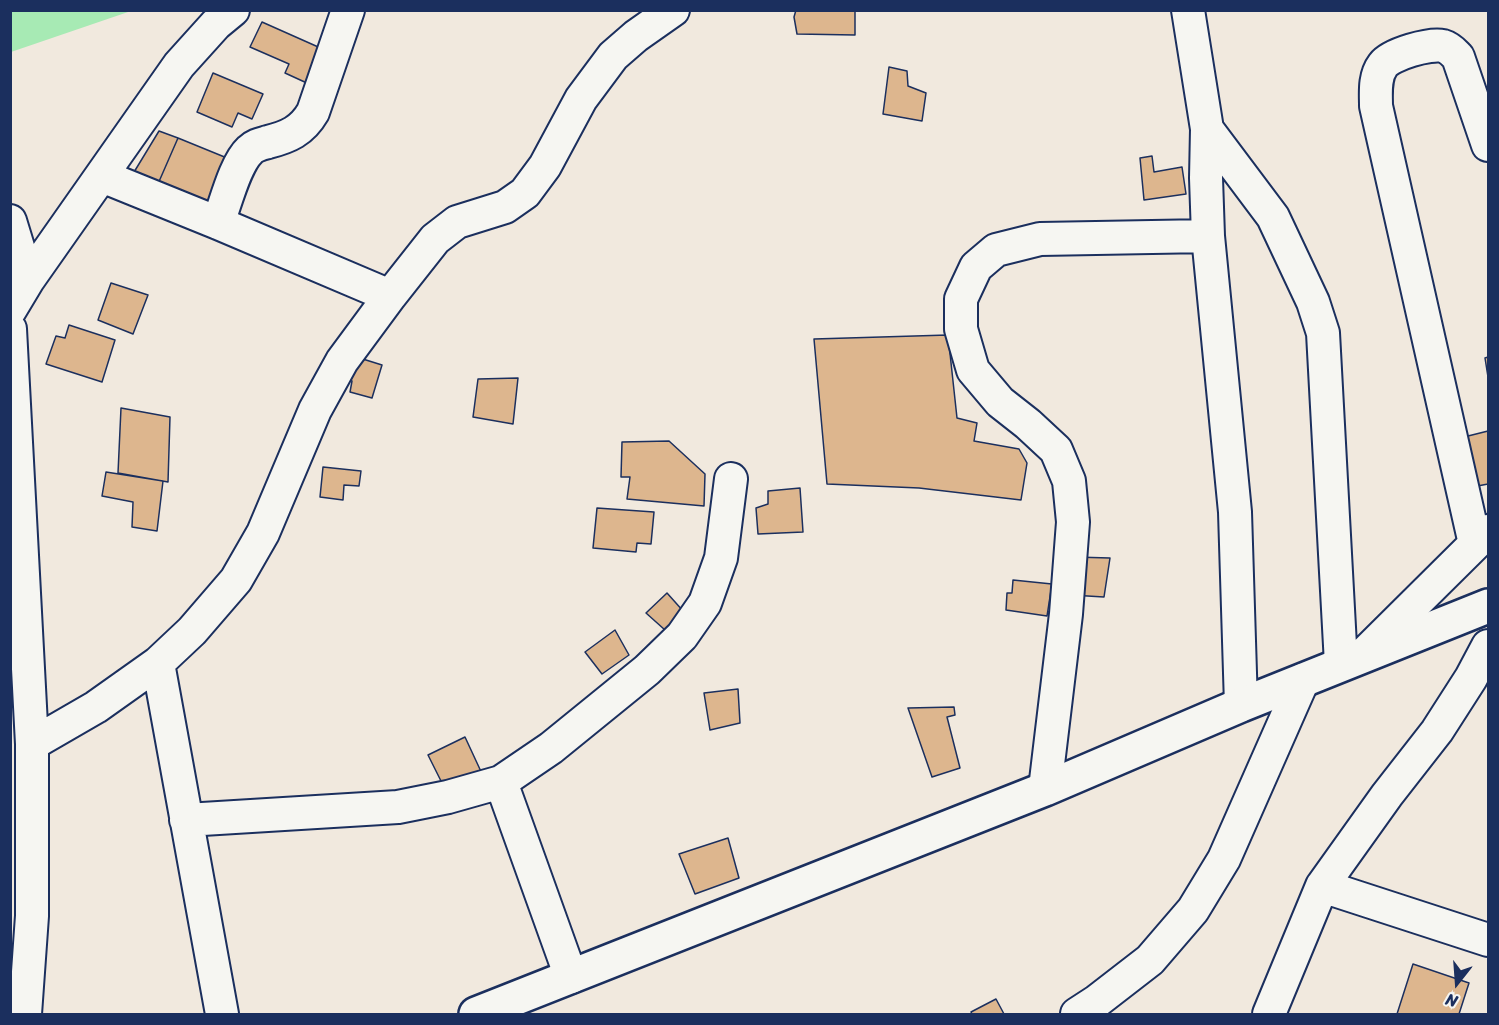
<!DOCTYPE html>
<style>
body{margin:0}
#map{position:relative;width:1499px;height:1025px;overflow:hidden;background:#f1e9de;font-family:Sriracha,sans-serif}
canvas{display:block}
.frame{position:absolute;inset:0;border:12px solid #1b2f5e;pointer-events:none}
.north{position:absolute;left:1427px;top:953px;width:60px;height:60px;-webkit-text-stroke:4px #f6f6f2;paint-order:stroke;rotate:197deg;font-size:16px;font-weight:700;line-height:24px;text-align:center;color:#1b2f5e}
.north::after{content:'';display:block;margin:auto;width:21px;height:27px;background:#1b2f5e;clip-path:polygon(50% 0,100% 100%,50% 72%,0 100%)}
</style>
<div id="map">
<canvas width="1499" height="1025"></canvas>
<div class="frame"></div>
<div class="north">N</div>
</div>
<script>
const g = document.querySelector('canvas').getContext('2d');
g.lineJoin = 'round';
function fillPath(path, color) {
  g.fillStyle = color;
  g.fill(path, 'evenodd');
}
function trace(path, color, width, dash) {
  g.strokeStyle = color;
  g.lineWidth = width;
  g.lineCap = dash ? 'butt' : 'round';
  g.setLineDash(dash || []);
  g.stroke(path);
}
fillPath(new Path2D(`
 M11 10H131V11L11 52Z`), '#a7eab4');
const building = new Path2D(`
 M796 10H855V35L797 34 794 17Z
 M262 22 325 50 309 84 285 73 289 64 250 47Z
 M889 67 907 71 908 86 926 93 922 121 883 114Z
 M213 73 263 94 252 119 238 113 232 127 197 112Z
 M159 131 178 138 154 193 128 182Z
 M178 138 227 158 204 212 154 193Z
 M1152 156 1154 172 1182 167 1186 194 1144 200 1140 158Z
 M111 283 148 295 133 334 98 320Z
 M69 325 115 340 102 382 46 364 56 336 65 338Z
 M948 335 957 418 977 423 974 441 1019 449 1027 463 1021 500 919 488 827 484 814 339Z
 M350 355 382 365 372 398 350 392 352 381 340 378Z
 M1488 357V377L1485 358Z
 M518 378 513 424 473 417 478 379Z
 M121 408 170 417 168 482 118 473Z
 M1488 431V484L1467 488 1456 439Z
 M669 441 705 474 704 506 627 499 630 477H621L622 442Z
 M323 467 361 471 359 486 344 485 343 500 320 497Z
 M106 472 163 481 157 531 132 527 133 502 102 496Z
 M800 488 803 532 758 534 756 508 768 504V491Z
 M597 508 654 512 651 544 637 543 636 552 593 548Z
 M1074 557 1110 558 1104 597 1071 595Z
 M1013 580 1052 584 1047 616 1006 610 1007 593H1012Z
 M667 593 684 612 665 630 646 613Z
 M615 630 629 655 602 674 585 652Z
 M738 689 740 723 710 730 704 693Z
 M954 707 955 715 947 717 960 768 932 777 908 708Z
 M465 737 484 778 447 793 428 755Z
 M728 838 739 878 695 894 679 854Z
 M1413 964 1469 983 1459 1014H1397Z
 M996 999 1004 1014H972L971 1012Z`);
fillPath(building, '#ddb68e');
trace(building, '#1b2f5e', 1.5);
const street = new Path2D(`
 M1188 10 1207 129 1206 178 1208 236 1235 512 1241 705
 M1207 129 1273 217 1313 302 1323 333 1341 664
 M102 176 218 223 390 296
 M10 221 28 280
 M218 223C226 202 235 164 250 150 255 145 261 144 268 142 288 137 302 131 313 112L348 10
 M10 310 28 280 179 65 216 24 233 10
 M10 329 32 744V916L25 1014
 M1475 544 1376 106C1376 93 1374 77 1383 65 1391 54 1430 43 1443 46 1450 48 1454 53 1458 57L1488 145
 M1362 656 1488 531
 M158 663 222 1014
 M32 744 96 707 158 663 192 631 236 580 263 533 315 410 342 361 390 296 435 239 457 222 505 207 525 193 545 166 581 99 613 56 636 36 673 10
 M501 782 551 748 647 670 682 636 705 603 721 558 731 479
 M1045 789 1066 614 1073 522 1069 481 1056 450 1028 424 1000 402 973 370 961 329V299L976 267 996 250 1040 239 1208 236
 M186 820 398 807 448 797 501 782 571 977
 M1322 886 1488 940
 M1077 1014 1097 1001 1150 960 1193 910 1224 859 1303 680
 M1269 1014 1322 886 1387 795 1437 731 1471 678 1488 646`);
const secondary = new Path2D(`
 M476 1014 1045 789 1241 705 1488 606`);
trace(street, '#1b2f5e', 36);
trace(secondary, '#1b2f5e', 38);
trace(street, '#f6f6f2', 32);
trace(secondary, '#f6f6f2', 33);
</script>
